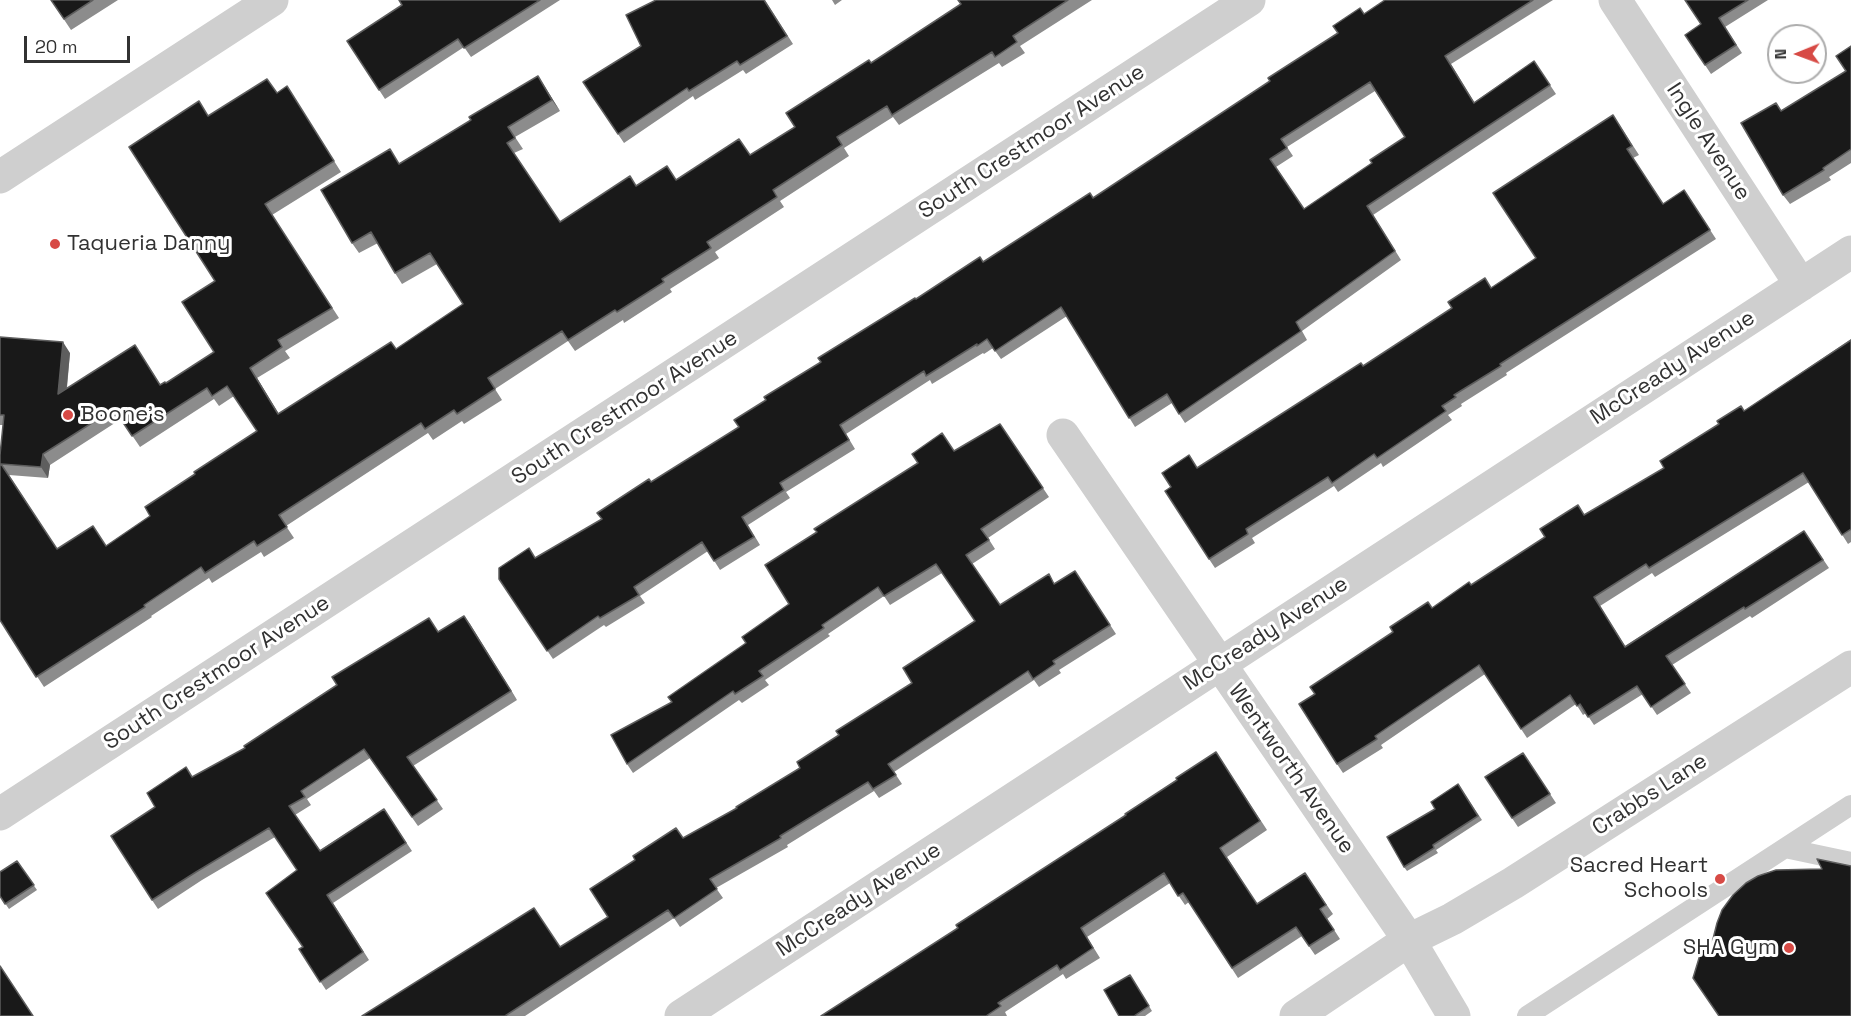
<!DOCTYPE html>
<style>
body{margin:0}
#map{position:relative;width:1851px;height:1016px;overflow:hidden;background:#fff;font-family:"Space Grotesk",sans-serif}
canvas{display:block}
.north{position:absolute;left:1767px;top:24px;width:60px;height:60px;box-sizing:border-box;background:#fff;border:2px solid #adadad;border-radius:50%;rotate:269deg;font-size:16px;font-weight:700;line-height:24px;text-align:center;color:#323232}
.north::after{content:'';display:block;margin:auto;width:21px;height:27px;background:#d74a45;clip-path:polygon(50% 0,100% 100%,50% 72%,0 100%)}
.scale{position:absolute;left:24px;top:36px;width:106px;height:27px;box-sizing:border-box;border:3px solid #323232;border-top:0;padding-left:8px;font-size:18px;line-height:21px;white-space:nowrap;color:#323232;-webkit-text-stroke:4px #fff;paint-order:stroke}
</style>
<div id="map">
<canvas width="1851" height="1016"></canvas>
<div class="north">N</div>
<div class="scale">20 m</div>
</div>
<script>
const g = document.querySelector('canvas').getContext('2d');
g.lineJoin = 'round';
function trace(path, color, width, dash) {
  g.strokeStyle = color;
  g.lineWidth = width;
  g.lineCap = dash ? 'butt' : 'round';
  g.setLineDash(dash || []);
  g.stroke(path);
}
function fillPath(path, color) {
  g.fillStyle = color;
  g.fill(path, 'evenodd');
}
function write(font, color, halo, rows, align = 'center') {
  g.font = font + ' "Space Grotesk",sans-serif';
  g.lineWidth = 6;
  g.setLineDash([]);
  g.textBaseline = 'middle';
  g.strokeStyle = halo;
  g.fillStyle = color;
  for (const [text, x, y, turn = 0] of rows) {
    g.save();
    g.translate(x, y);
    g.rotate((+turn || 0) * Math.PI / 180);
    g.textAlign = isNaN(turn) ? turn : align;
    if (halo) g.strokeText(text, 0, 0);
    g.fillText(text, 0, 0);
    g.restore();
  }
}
trace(new Path2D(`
 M1785 848 1851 862
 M1527 1016 1851 805`), '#cfcfcf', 20);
trace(new Path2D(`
 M1615 0 1801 285
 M0 177 272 0
 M1063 435 1409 940 1454 1016
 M0 814 1249 0
 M681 1016 1851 252
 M1296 1016 1409 940 1452 919 1513 883 1851 667`), '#cfcfcf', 33);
fillPath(new Path2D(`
 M51 0H118L71 30Z
 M399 0H560L471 57 464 47 385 99 347 41 402 5Z
 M656 0H765L793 44 746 74 743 70 695 100 693 96 624 143 583 82 641 46Z
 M832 0H842L835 5Z
 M958 0H1092L1020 46 1025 53 1002 67 999 63 899 125 893 117 844 148 849 156 780 201 784 207 715 252 719 258 670 289 672 292 624 323 623 320 575 351 568 341 495 389 502 400 464 424 462 421 433 440 428 433 286 526 294 538 264 557 261 552 212 583 209 578 151 616 152 617 44 687 0 620 3 425H0V337L70 353 67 388 142 356 160 384 166 383 214 352 215 281 208 116 277 93 287 86 341 172 272 215 339 318 285 351 290 358 257 378 278 414 397 349 463 304 437 264 402 284 395 273 378 243 359 253 352 243 400 163 471 120 538 76 560 111 515 137 523 149 514 153 560 222 636 185 677 179 750 155 795 127 871 63 961 4ZM234 396 257 431 195 474 150 516 106 546 57 549 9 475 48 478 50 465 121 419 140 447 214 399 219 406Z
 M1385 0H1553L1451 64 1474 102 1534 61 1556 94 1373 215 1401 260 1302 331 1307 340 1185 423 1172 403 1135 427 1067 316 1001 359 993 348 984 354 983 353 932 384 930 380 846 434 855 449 786 492 790 498 748 525 760 545 720 570 708 551 640 596 645 603 606 627 604 625 553 659 499 579 602 519 651 482 739 427 766 400 821 362 916 299 983 262 1093 198 1270 81 1364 14ZM1375 91 1405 137 1372 163 1304 209 1276 167 1293 156 1287 147Z
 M1685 0H1768L1725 27 1742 53 1711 74 1685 35 1701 24Z
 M1851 46V163L1829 177 1831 180 1790 204 1783 195 1781 111 1846 71Z
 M1619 124 1639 155 1633 158 1663 204 1684 190 1716 239 1506 373 1507 375 1461 404 1462 406 1448 415 1452 420 1383 467 1381 463 1338 492 1334 486 1252 538 1255 543 1215 568 1209 559 1171 487 1198 468 1491 288 1536 258Z
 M1851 339V542L1848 544 1809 482 1655 577 1652 573 1600 606 1625 646 1804 531 1829 568 1752 618 1750 616 1672 665 1691 693 1657 715 1643 694 1594 725 1586 713 1583 715 1576 704 1527 738 1485 674 1381 745 1383 748 1343 773 1337 764 1315 694 1432 608 1471 585 1585 515 1664 468 1744 411Z
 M1000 424 1049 497 988 538 995 549 972 564 1000 605 1055 583 1081 580 1116 634 1059 670 1061 673 1039 687 1034 680 894 772 902 784 879 798 874 791 787 845 788 847 716 888 723 898 680 927 674 918 525 1016H362L561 947 608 917 684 838 737 808 800 768 839 735 912 683 975 621 942 573 890 605 884 596 828 634 830 636 765 680 769 685 742 703 739 700 633 773 627 764 672 702 746 643 955 451Z
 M464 616 517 700 413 766 443 809 418 826 370 758 307 799 311 805 295 815 320 850 384 809 412 851 333 903 369 960 326 990 299 949 303 947 297 870 275 837 202 880 158 909 152 900 155 807 193 777 245 748Z
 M1216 752 1267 830 1227 857 1257 904 1305 873 1333 914 1327 919 1340 939 1315 955 1302 936 1238 978 1189 902 1185 905 1170 883 1087 937 1100 958 1066 979 1063 974 1005 1012 1007 1016H821L958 928 1126 815Z
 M1523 753 1556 803 1518 827 1512 818Z
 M1458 784 1482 820 1436 850 1438 853 1407 871 1404 867 1435 809Z
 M17 861 37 890 9 909 0 896Z
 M1133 980 1152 1011 1145 1016H1119Z`), '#8c8c8c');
fillPath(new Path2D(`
 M538 76 545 87 560 111 552 100Z
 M63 342 70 353 65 405 58 394Z
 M250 368 257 378 285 424 278 414Z
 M43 454 50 465 48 478 41 467Z
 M464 616 470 624 517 700 511 691Z`), '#5e5e5e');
const building = new Path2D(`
 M51 0H93L64 19Z
 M399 0H540L464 48 458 39 379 90 347 41 402 5Z
 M656 0H764L787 36 740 65 737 61 689 91 687 88 618 134 583 82 641 46 626 15Z
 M958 0H1068L1013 36 1017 42 995 57 992 52 892 115 887 106 837 137 842 145 773 190 777 197 707 242 711 248 662 279 664 282 617 312 615 310 568 340 562 331 488 378 495 389 457 414 454 410 425 429 421 423 279 515 287 527 257 546 254 541 205 573 201 567 144 605 145 607 36 677 0 620V455L4 415H0V337L63 342 58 394 135 345 160 385 165 382 166 383 214 352 182 302 215 281 129 147 199 101 208 116 267 79 277 93 287 86 334 161 265 204 332 308 278 340 282 347 250 368 278 414 391 342 396 349 463 304 430 253 395 273 371 232 352 243 321 190 390 149 399 164 471 120 469 117 538 76 552 100 508 127 515 138 507 143 560 222 630 176 636 186 667 166 676 180 739 139 750 155 795 127 786 113 869 60 871 63 961 4ZM227 386 257 431 194 472 195 474 145 507 150 516 106 546 93 526 57 549 1 464 41 467 43 454 114 409 132 436 207 388 212 396Z
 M1385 0H1533L1445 56 1474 103 1534 61 1550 85 1367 206 1395 251 1296 322 1301 331 1179 414 1167 394 1129 418 1061 307 995 351 987 339 977 346V344L926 376 924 371 840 425 849 440 780 483 784 490 742 517 754 537 714 561 702 542 634 587 639 595 600 618 598 616 547 651 499 579V568L529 548 535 558 602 519 597 513 649 479 651 482 739 427 734 420 766 400 764 397 821 362 818 358 915 298 916 299 980 257 983 262 1090 193 1093 198 1270 81 1268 78 1338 33 1333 26 1360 8 1364 14ZM1370 82 1405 137 1370 160 1372 163 1304 209 1270 159 1287 148 1281 139Z
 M1685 0H1748L1719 18 1736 45 1705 65 1685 35 1701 24Z
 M1851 46V149L1823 168 1824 170 1783 195 1741 123 1776 103 1781 111 1846 71 1836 56Z
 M1613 115 1632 146 1627 149 1663 204 1684 190 1710 230 1500 364 1501 366 1454 395 1456 397 1442 406 1446 411 1377 458 1374 454 1332 483 1328 477 1246 529 1248 534 1209 559 1165 491 1171 487 1162 473 1189 455 1197 468 1361 363 1363 366 1452 308 1448 302 1485 278 1491 288 1536 258 1493 193Z
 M1851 340V529L1842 535 1803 473 1649 568 1646 564 1594 597 1625 647 1804 531 1823 560 1745 609 1744 607 1666 656 1685 684 1651 707 1637 686 1588 717 1580 704 1577 706 1570 695 1521 729 1479 665 1375 736 1377 739 1337 764 1299 704 1315 694 1310 687 1393 632 1390 627 1428 602 1432 608 1469 582 1471 585 1545 537 1540 529 1578 505 1584 515 1664 468 1660 461 1719 424 1717 421 1741 406 1744 411Z
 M1000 424 1043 488 981 529 989 540 966 555 1000 605 1049 574 1054 584 1075 571 1110 625 1053 661 1055 664 1033 679 1028 671 888 764 896 775 873 789 868 782 780 836 781 838 710 879 717 889 674 918 668 910 505 1016H362L534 908 560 947 608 917 590 889 635 860 633 856 676 828 683 838 737 808 736 807 800 768 797 762 839 735 836 731 912 683 903 668 975 621 936 564 884 596 878 587 822 625 824 628 759 671 763 676 735 694 733 691 627 764 611 735 672 702 668 697 746 643 742 637 789 604 765 565 817 532 814 529 918 463 912 454 942 433 954 451Z
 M464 616 511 691 407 757 437 800 412 817 364 749 301 791 305 797 289 806 320 851 384 809 406 843 327 895 363 952 320 982 299 949 303 947 266 893 297 870 269 828 196 872 152 900 111 836 155 807 147 793 186 767 192 777 245 748 244 746 337 685 332 677 429 618 438 632Z
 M1216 752 1260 821 1220 848 1257 904 1305 873 1326 905 1320 909 1334 930 1309 946 1296 927 1232 968 1183 893 1178 896 1164 873 1081 928 1093 948 1060 970 1057 965 998 1003 1001 1006 986 1016H821L958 928 956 925 1126 815 1125 814 1177 780 1176 778Z
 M1523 753 1550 794 1512 818 1485 777Z
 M1458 784 1478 816 1433 845 1434 848 1404 867 1387 837 1435 809 1431 802Z
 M1817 859 1851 866V1016H1719L1693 978 1703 945 1713 939 1717 923 1722 910 1733 895 1746 883 1758 876 1776 870 1822 869Z
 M17 861 34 885 5 904 0 896V872Z
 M0 966 33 1016H0Z
 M1130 975 1149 1006 1134 1016H1119L1104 990Z`);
fillPath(building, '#191919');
trace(building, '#5e5e5e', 1.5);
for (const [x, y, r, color] of [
 [55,244,6,"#d74a45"],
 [68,415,6,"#d74a45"],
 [1720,879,6,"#d74a45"],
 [1789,948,6,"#d74a45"]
]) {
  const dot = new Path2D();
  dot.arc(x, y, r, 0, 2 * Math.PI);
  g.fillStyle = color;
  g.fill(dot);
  trace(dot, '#fff', 2);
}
write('22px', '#323232', '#fff', [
 ["South Crestmoor Avenue",1032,142,-33],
 ["Ingle Avenue",1708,142,57],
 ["McCready Avenue",1673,368,-33],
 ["South Crestmoor Avenue",625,408,-33],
 ["McCready Avenue",1266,634,-33],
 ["South Crestmoor Avenue",217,673,-33],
 ["Wentworth Avenue",1291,769,55],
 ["Crabbs Lane",1650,795,-33],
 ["McCready Avenue",859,900,-33]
]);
write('22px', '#323232', '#fff', [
 ["Taqueria Danny",67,244],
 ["Boone's",80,415],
 ["Sacred Heart",1708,866,"right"],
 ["Schools",1708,891,"right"],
 ["SHA Gym",1777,948,"right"]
], 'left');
</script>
